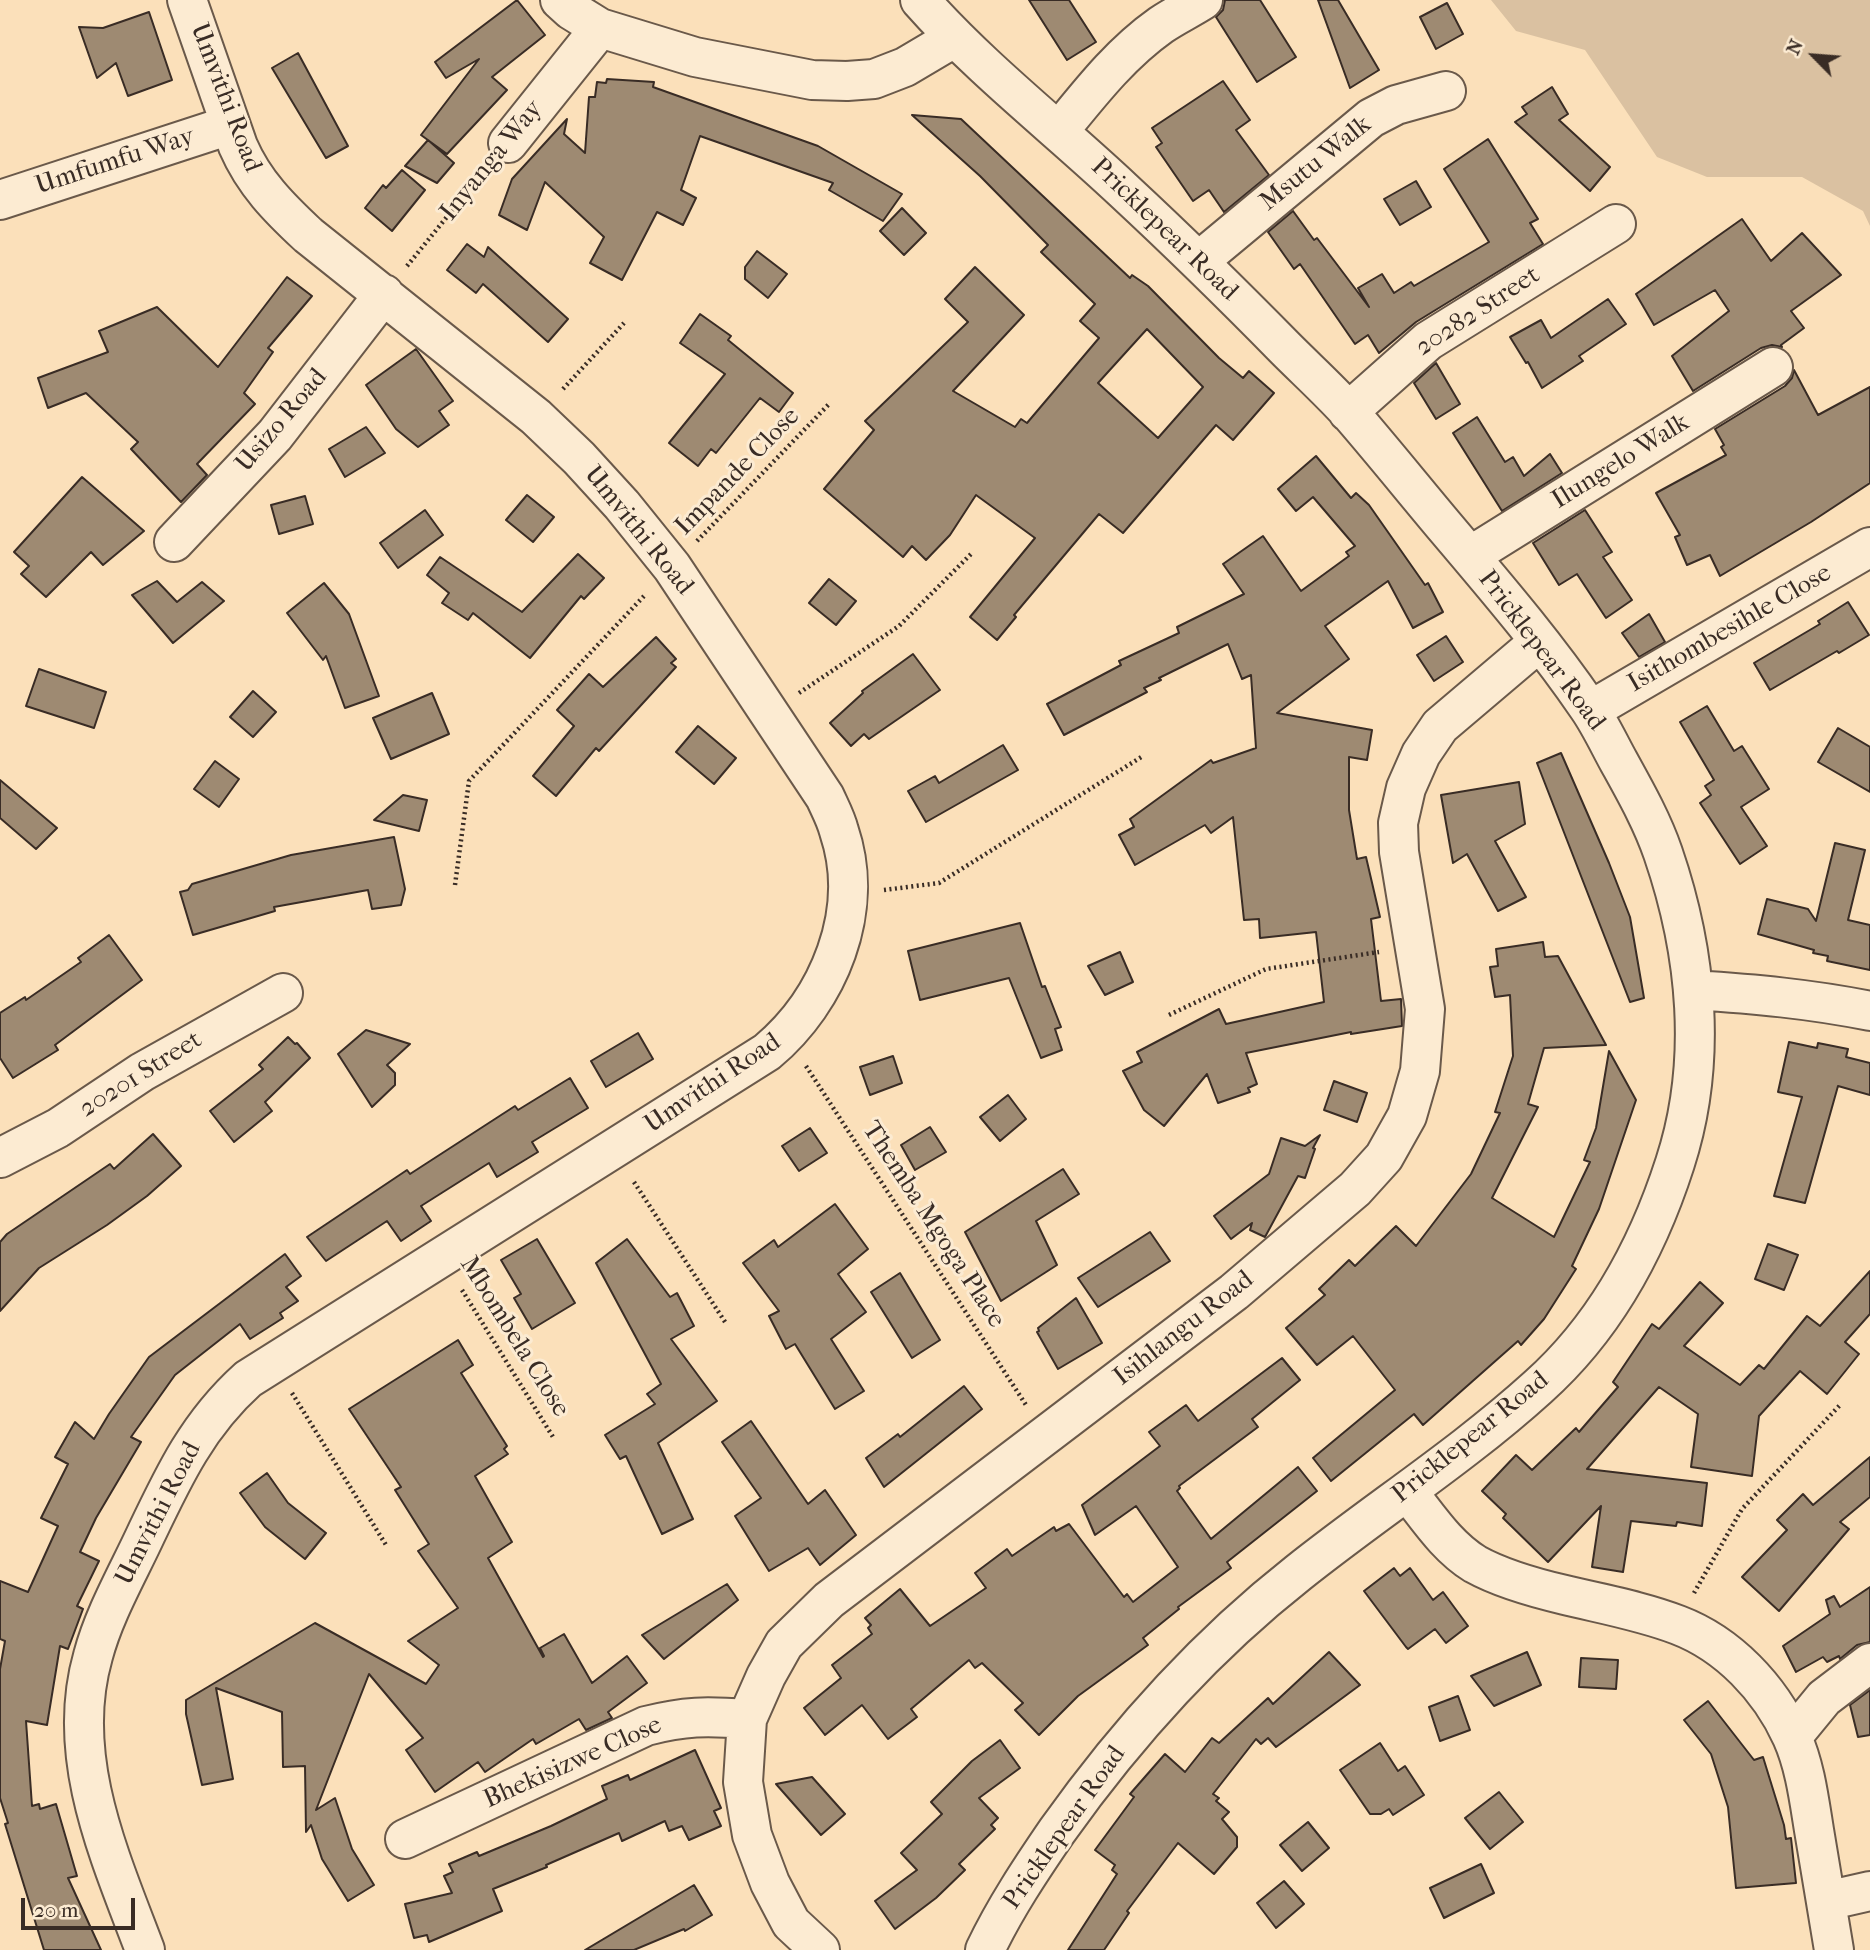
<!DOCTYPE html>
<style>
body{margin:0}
#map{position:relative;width:1870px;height:1950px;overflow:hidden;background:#fbe0ba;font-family:"IM FELL French Canon",serif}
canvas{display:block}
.north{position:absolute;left:1779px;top:21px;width:70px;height:70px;-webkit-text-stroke:5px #fcebd2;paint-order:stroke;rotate:295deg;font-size:19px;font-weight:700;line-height:28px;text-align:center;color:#392c25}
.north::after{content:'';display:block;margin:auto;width:24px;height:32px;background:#392c25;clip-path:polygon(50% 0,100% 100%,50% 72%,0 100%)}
.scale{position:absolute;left:21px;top:1898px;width:114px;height:32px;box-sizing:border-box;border:4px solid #392c25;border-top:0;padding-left:9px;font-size:21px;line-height:24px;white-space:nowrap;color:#392c25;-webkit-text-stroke:5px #fcebd2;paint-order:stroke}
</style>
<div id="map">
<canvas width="1870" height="1950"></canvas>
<div class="north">N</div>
<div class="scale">20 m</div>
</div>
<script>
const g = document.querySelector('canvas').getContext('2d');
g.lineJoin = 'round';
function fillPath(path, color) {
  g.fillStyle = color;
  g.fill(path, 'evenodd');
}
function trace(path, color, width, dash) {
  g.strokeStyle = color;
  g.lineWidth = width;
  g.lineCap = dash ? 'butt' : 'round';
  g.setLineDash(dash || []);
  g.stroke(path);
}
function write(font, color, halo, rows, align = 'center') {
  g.font = font + ' "IM FELL French Canon",serif';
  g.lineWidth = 6;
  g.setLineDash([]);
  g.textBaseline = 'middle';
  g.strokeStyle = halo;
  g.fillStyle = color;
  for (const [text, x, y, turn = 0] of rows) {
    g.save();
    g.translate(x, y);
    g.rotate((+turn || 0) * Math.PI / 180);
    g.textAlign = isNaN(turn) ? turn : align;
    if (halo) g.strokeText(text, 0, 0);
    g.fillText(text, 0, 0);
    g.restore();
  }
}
fillPath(new Path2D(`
 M1491 0H1870V226L1863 211 1802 177H1707L1657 157 1585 50 1516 31Z`), '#dac1a1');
const building = new Path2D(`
 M517 0 545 35 492 77 507 90 447 154 421 135 479 59 446 78 435 62Z
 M1029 0H1069L1096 42 1067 60Z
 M1225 0H1260L1296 57 1257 82 1216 17 1223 10Z
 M1318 0H1338L1379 70 1350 88Z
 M1447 3 1463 34 1436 49 1420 17Z
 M149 12 172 80 128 96 116 63 97 78 79 27 103 28Z
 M298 53 348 146 326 158 272 68Z
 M607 79 654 82 653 87 818 146 902 194 883 221 829 190 833 183 700 136 681 190 696 198 683 225 657 212 622 280 590 263 604 237 545 182 527 230 499 215 512 179 567 119 564 134 585 153 589 97H595L597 82 606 83Z
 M1223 81 1250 120 1236 130 1269 175 1224 212 1209 190 1193 201 1156 147 1162 143 1152 128Z
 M1552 87 1568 114 1559 120 1610 167 1590 191 1515 122 1527 114 1522 107Z
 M912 115 961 119 1130 278 1132 275 1148 286 1219 358 1243 378 1249 371 1274 393 1233 440 1216 425 1123 533 1099 514 1014 615 1016 617 997 640 970 617 1035 538 976 495 950 535 926 560 912 546 903 557 824 489 874 430 865 421 968 322 945 299 975 267 1024 315 953 391 1015 427 1021 419 1027 423 1099 338 1080 321 1095 304 1041 252 1048 245 980 176ZM1147 329 1203 387 1158 438 1098 383Z
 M1488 139 1538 219 1530 223 1543 244 1416 322 1379 353 1368 335 1355 344 1300 264 1294 269 1268 232 1293 211 1314 240 1317 238 1369 307 1358 288 1382 274 1394 293 1411 282 1414 286 1489 242 1444 169Z
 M428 140 454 163 437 183 405 166Z
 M402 170 425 190 392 231 365 208 383 185 386 188Z
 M1416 181 1431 207 1400 225 1384 199Z
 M902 208 926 233 904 255 880 231Z
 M1742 219 1771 261 1802 233 1841 275 1791 311 1804 328 1781 345 1782 347 1772 345 1761 348 1693 391 1672 356 1729 311 1715 290 1654 325 1636 294Z
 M467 244 484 257 488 247 568 319 548 342 483 284 476 293 447 270Z
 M757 251 787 274 768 298 745 279V267Z
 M287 277 312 296 268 348 273 352 244 393 255 404 197 464 207 475 181 502 131 449 138 442 86 393 48 408 38 378 108 352 99 331 157 307 218 367Z
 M1608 299 1626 324 1579 356 1583 361 1542 388 1528 362 1526 363 1510 337 1541 320 1551 338Z
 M700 314 731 336 728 340 793 393 779 412 760 398 716 453 711 449 698 466 669 443 725 374 680 343Z
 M416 349 453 401 439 411 449 425 418 447 396 429 366 385Z
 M1436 363 1460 404 1436 419 1414 383Z
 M1794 370 1818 415 1870 387V483L1811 522 1720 576 1710 555 1687 565 1675 537 1680 535 1656 493 1726 455 1721 447 1724 445 1715 429 1785 386 1792 378Z
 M1477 417 1505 462 1513 457 1524 476 1550 454 1562 473 1502 511 1453 433Z
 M366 427 385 453 345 477 329 449Z
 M1316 456 1351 498 1356 493 1369 505 1425 585 1428 583 1443 612 1413 628 1388 581 1325 626 1349 659 1277 713 1372 730 1367 760 1349 757V810L1357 859 1366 857 1380 917 1371 919 1381 1001 1401 999 1402 1026 1351 1034V1032L1246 1053 1257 1084 1248 1088 1250 1092 1218 1103 1207 1074 1164 1126 1144 1110 1123 1071 1142 1062 1137 1052 1219 1009 1226 1024 1324 1002 1316 932 1260 938 1259 919 1244 920 1233 817 1211 833 1205 825 1135 865 1119 835 1134 827 1130 819 1211 760 1213 763 1256 748 1251 675 1242 679 1228 644 1159 678 1161 680 1144 688 1147 692 1064 735 1047 704 1121 665 1119 661 1179 633 1177 627 1244 594 1223 564 1263 536 1301 591 1349 556 1346 552 1355 546 1313 497 1296 511 1278 489Z
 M82 477 144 531 103 565 91 552 46 597 21 574 29 566 14 552Z
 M527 495 554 517 533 542 506 520Z
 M305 496 313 524 279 534 271 505Z
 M425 510 443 535 398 568 380 543Z
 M1585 510 1612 552 1603 557 1632 600 1606 618 1577 574 1559 585 1533 543Z
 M578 554 604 578 584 599 581 596 530 658 473 613 468 620 442 603 449 593 427 575 440 557 522 612Z
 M829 579 856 601 836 625 809 603Z
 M157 581 177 602 202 582 224 601 173 643 132 595Z
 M324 583 349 614 379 696 345 708 326 656 323 660 287 613Z
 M1848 602 1869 635 1839 653 1837 651 1770 690 1754 663 1820 624 1818 621Z
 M1649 614 1665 642 1639 657 1622 633Z
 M1446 636 1463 662 1434 681 1417 655Z
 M656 637 676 659 671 663 676 667 599 751 596 748 556 796 533 776 574 726 557 710 589 674 603 687Z
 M913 654 940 690 869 739 864 734 851 746 830 723 863 693 862 691Z
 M39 669 106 692 94 728 26 706Z
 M253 691 276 712 253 737 230 717Z
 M432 693 449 734 391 759 373 718Z
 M1707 706 1734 751 1742 746 1769 789 1741 807 1767 846 1740 864 1700 803 1711 795 1705 786 1714 780 1680 722Z
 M698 726 736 758 714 784 676 752Z
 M1838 728 1870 747V792L1818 762Z
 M1003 745 1018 770 926 822 908 791 935 776 939 783Z
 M1561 753 1609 863 1630 917 1644 998 1630 1002 1537 763Z
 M215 761 239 779 219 807 194 789Z
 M0 780 57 828 36 849 0 818Z
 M1519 782 1525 824 1495 841 1526 897 1498 911 1467 854 1453 863 1441 795Z
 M403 795 427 800 419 831 374 820Z
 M394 837 405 889 401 905 372 909 368 890 274 907 275 911 193 935 180 892 188 890 192 884 291 855Z
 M1835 843 1865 850 1848 920 1870 925V970L1827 961 1828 956 1813 953 1814 950 1758 934 1767 899 1808 909 1816 921Z
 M1020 923 1042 987 1045 986 1061 1027 1055 1029 1062 1050 1041 1058 1009 978 920 1000 908 951Z
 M109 935 142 980 55 1045 58 1050 13 1078 0 1058V1013L25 997 26 1000 81 962 78 958Z
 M1543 942 1545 957 1558 956 1606 1045 1544 1048 1528 1104 1538 1107 1492 1198 1554 1237 1589 1164 1590 1162 1584 1160 1596 1128 1609 1051 1636 1100 1599 1209 1572 1266 1576 1269 1544 1319 1521 1345 1518 1341 1423 1425 1414 1414 1331 1481 1313 1458 1395 1390 1353 1336 1317 1365 1286 1328 1325 1295 1319 1289 1349 1260 1355 1266 1396 1226 1416 1246 1471 1174 1500 1113 1495 1112 1513 1056 1510 995 1495 997 1490 967 1498 966 1496 949Z
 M1120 952 1133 982 1105 995 1088 966Z
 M366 1030 410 1044 387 1065 395 1073V1085L372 1107 338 1054Z
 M638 1033 653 1059 606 1087 591 1061Z
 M288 1037 295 1044 297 1043 310 1058 265 1102 272 1111 234 1142 210 1111 263 1069 259 1065Z
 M1789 1042 1817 1048 1818 1043 1848 1049 1846 1057 1870 1063V1095L1838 1086 1805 1203 1774 1196 1802 1097 1778 1092Z
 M893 1056 902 1083 870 1095 860 1067Z
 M570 1078 588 1108 532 1142 538 1152 497 1177 489 1163 421 1206 431 1221 401 1241 387 1221 326 1261 307 1237 407 1170 410 1174 515 1106 518 1110Z
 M1334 1081 1367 1093 1357 1122 1324 1110Z
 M1008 1095 1026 1119 1000 1141 980 1117Z
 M930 1127 946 1152 915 1170 901 1145Z
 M810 1128 827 1153 799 1171 782 1146Z
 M153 1134 181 1166 147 1196 107 1225 39 1268 0 1311V1242L7 1234 110 1164 114 1169Z
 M1320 1135 1313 1148 1315 1149 1305 1178 1298 1176 1265 1237 1250 1230 1252 1223 1231 1239 1214 1216 1269 1174 1281 1138 1305 1146Z
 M1063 1169 1079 1194 1036 1221 1057 1265 1001 1301 965 1232Z
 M835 1204 868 1249 838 1274 866 1312 831 1339 864 1391 835 1409 795 1344 786 1349 769 1316 779 1311 743 1263 774 1240 778 1247Z
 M1150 1232 1170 1261 1098 1307 1078 1278Z
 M537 1239 575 1303 532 1329 514 1298 521 1294 501 1260Z
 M627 1239 670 1297 677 1293 694 1326 671 1339 717 1401 658 1443 693 1519 662 1534 626 1456 620 1459 605 1435 655 1404 647 1394 661 1384 596 1263Z
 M1768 1244 1798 1255 1784 1290 1755 1279Z
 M285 1254 301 1276 286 1287 298 1301 280 1313 283 1318 250 1339 240 1324 175 1375 131 1437 141 1442 96 1518 80 1552 99 1561 77 1606 83 1609 68 1649 60 1646 47 1725 26 1721 32 1806 39 1804 40 1809 56 1804 77 1876 68 1878 101 1950H44L5 1824 8 1823 0 1798V1669L5 1641 0 1639V1581L28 1592 58 1526 41 1518 68 1464 55 1457 75 1422 94 1439 109 1414 149 1357Z
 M1870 1271V1314L1845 1342 1859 1354 1827 1394 1800 1371 1759 1416 1752 1476 1691 1467 1698 1414 1659 1387 1587 1469 1707 1483 1702 1526 1677 1522 1676 1526 1631 1521 1623 1572 1592 1567 1601 1506 1548 1562 1503 1518 1506 1514 1482 1491 1516 1455 1532 1470 1576 1428 1579 1432 1618 1387 1613 1382 1652 1324 1659 1329 1700 1282 1723 1303 1684 1346 1740 1385 1759 1365 1764 1369 1807 1316 1820 1326Z
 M900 1273 940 1340 912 1358 871 1292Z
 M1076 1298 1102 1343 1058 1369 1037 1332 1039 1331 1038 1328Z
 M458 1340 473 1365 461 1373 507 1446 504 1449 508 1454 475 1476 512 1542 488 1558 543 1657 544 1656 540 1648 564 1634 592 1683 627 1656 647 1683 608 1712 612 1718 586 1730 579 1719 536 1744 533 1739 485 1772 478 1762 435 1792 406 1750 423 1738 369 1674 316 1810 335 1798 352 1849 374 1885 348 1901 322 1859 311 1825 306 1832 305 1766 283 1767 282 1712 216 1688 233 1779 202 1785 186 1714V1700L315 1623 426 1684 439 1665 408 1641 458 1608 418 1551 429 1544 395 1490 401 1487 349 1409Z
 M1282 1358 1300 1380 1252 1419 1258 1427 1179 1486 1180 1488 1177 1491 1211 1539 1298 1467 1317 1491 1227 1562 1231 1568 1178 1607 1179 1609 1143 1638 1148 1645 1078 1696 1039 1735 1015 1710 1023 1703 982 1663 975 1668 969 1660 911 1709 917 1717 888 1739 862 1705 825 1735 804 1708 841 1678 832 1665 872 1634 868 1628 871 1625 865 1618 900 1589 930 1626 986 1588 975 1573 1007 1549 1012 1556 1054 1527 1056 1531 1069 1524 1124 1597 1127 1594 1133 1602 1178 1567 1136 1506 1095 1535 1082 1505 1160 1446 1149 1432 1186 1405 1198 1421Z
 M964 1386 982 1409 884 1487 866 1458 898 1434 900 1437Z
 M751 1421 808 1504 825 1490 856 1535 820 1565 808 1548 769 1571 735 1516 761 1498 722 1442Z
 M1870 1457V1497L1840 1522 1849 1529 1779 1611 1742 1577 1787 1530 1777 1520 1803 1494 1813 1505Z
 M267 1473 288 1503 326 1533 305 1559 265 1527 240 1493Z
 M1394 1568 1400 1576 1410 1568 1433 1600 1443 1592 1468 1626 1446 1643 1435 1629 1408 1649 1406 1647 1364 1591Z
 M727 1584 738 1600 664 1659 642 1635Z
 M1870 1587V1642L1857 1645 1840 1659 1839 1656 1827 1662 1823 1657 1796 1672 1783 1646 1830 1614 1826 1600 1834 1596 1840 1607Z
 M1329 1652 1360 1685 1276 1747 1268 1738 1261 1744 1256 1739 1213 1794 1219 1798 1216 1801 1229 1812 1222 1819 1237 1837V1847L1214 1874 1178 1843 1127 1911 1129 1913 1104 1950H1068L1117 1874 1112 1870 1115 1865 1095 1850 1134 1797 1130 1794 1165 1754 1185 1772 1212 1738 1219 1743 1268 1698 1273 1704Z
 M1527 1652 1541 1685 1494 1706 1471 1676Z
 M1581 1658 1618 1660 1616 1689 1579 1687Z
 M1870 1690V1735L1858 1737 1850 1705Z
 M1458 1696 1470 1730 1440 1741 1429 1707Z
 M1708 1701 1754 1760 1763 1757 1784 1825 1786 1839 1791 1838 1796 1883 1736 1888 1728 1807 1711 1754 1684 1720Z
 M1000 1740 1020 1768 979 1798 998 1818 991 1825 995 1829 959 1864 965 1870 936 1898 895 1929 875 1901 917 1870 901 1853 942 1814 931 1802 972 1761Z
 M1380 1743 1398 1771 1405 1766 1424 1795 1393 1815 1389 1809 1381 1814H1370L1340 1770Z
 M695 1750 721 1808 714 1811 721 1826 689 1840 682 1826 669 1831 665 1821 622 1841 619 1833 546 1865 547 1867 493 1889 502 1911 429 1942 427 1935 414 1938 405 1904 452 1893 444 1876 453 1872 449 1864 477 1852 479 1856 551 1826 607 1799 602 1786 628 1775 630 1780Z
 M812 1777 845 1814 821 1835 776 1784Z
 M1499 1792 1523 1822 1490 1849 1465 1818Z
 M1308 1822 1329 1848 1302 1871 1280 1845Z
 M1481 1864 1494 1893 1444 1918 1430 1888Z
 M1284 1881 1304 1904 1276 1928 1257 1903Z
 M694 1885 712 1915 685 1931 684 1929 634 1950H585Z`);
fillPath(building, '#9e8a72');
trace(building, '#392c25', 2);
const street = new Path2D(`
 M560 0 571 10 600 28 695 57 812 80 847 81 874 79 905 67 954 38
 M920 0C981 69 1056 127 1123 190 1179 242 1233 295 1286 349 1307 370 1329 390 1349 412 1382 450 1414 490 1446 528 1495 586 1545 644 1588 707 1600 724 1609 744 1619 762 1635 791 1652 821 1663 853 1697 952 1708 1062 1675 1163 1648 1247 1604 1328 1538 1387 1463 1455 1377 1510 1298 1573 1204 1647 1126 1734 1057 1831 1031 1869 1005 1908 985 1950
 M1059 131C1090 93 1120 54 1161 25 1174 16 1189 9 1203 0
 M508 143 600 28
 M0 200 230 125
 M1199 261 1371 118 1396 105 1446 91
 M1348 412 1428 341 1616 224
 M174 542 275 435 384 294
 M1470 556 1773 367
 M1591 710 1870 547
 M1694 990C1754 994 1811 999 1870 1011
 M0 1158 58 1128 142 1072 283 993
 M1407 1491C1428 1517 1446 1546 1475 1564 1502 1579 1535 1588 1565 1595 1602 1604 1642 1611 1678 1625 1728 1644 1770 1688 1792 1737 1805 1766 1809 1799 1814 1830 1821 1870 1827 1910 1834 1950
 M1792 1737 1824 1698 1870 1663
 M405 1839 646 1726C685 1716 706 1716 747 1719
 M1826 1901 1870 1891
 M145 1950C110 1857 64 1757 93 1656 104 1614 128 1573 146 1534 174 1475 198 1424 248 1379L767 1052C829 1000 866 911 839 831 836 819 830 808 825 797L672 567 622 505 579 458 536 417 308 235C279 208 254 183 238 146L187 0
 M820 1950 791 1923 770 1883 752 1835 743 1782 747 1719 766 1676 784 1644 829 1600 1234 1292 1355 1189 1384 1157 1407 1116 1420 1071 1425 1009 1399 852 1398 823 1406 788 1421 754 1440 726 1539 642`);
trace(street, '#6a594a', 42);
trace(new Path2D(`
 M407 266 485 170
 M563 389 624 323
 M697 541 830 403
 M799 693 899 626 973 552
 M455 885 469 781 645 595
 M884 890 939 883 1143 756
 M1169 1015 1266 969 1379 952
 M806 1066 1026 1405
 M634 1182 727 1325
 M462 1290 553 1437
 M292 1393 386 1545
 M1694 1593 1742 1509 1841 1404`), '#392c25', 4.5, [2, 3.5]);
trace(street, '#fcebd2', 38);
write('26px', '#392c25', '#fcebd2', [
 ["Umvithi Road",225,98,69],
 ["Inyanga Way",492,161,-51],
 ["Umfumfu Way",115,162,-18],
 ["Msutu Walk",1316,164,-39],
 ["Pricklepear Road",1164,230,44],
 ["20282 Street",1478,312,-33],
 ["Usizo Road",282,421,-50],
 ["Ilungelo Walk",1621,462,-32],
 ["Impande Close",738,472,-46],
 ["Umvithi Road",638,531,51],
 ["Isithombesihle Close",1730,629,-30],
 ["Pricklepear Road",1541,651,53],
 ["20201 Street",141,1075,-32],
 ["Umvithi Road",713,1084,-34],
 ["Themba Mgoga Place",933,1225,57],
 ["Isihlangu Road",1184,1329,-38],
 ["Mbombela Close",514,1337,58],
 ["Pricklepear Road",1471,1438,-39],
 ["Umvithi Road",159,1514,-63],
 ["Bhekisizwe Close",573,1763,-24],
 ["Pricklepear Road",1065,1828,-55]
]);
</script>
